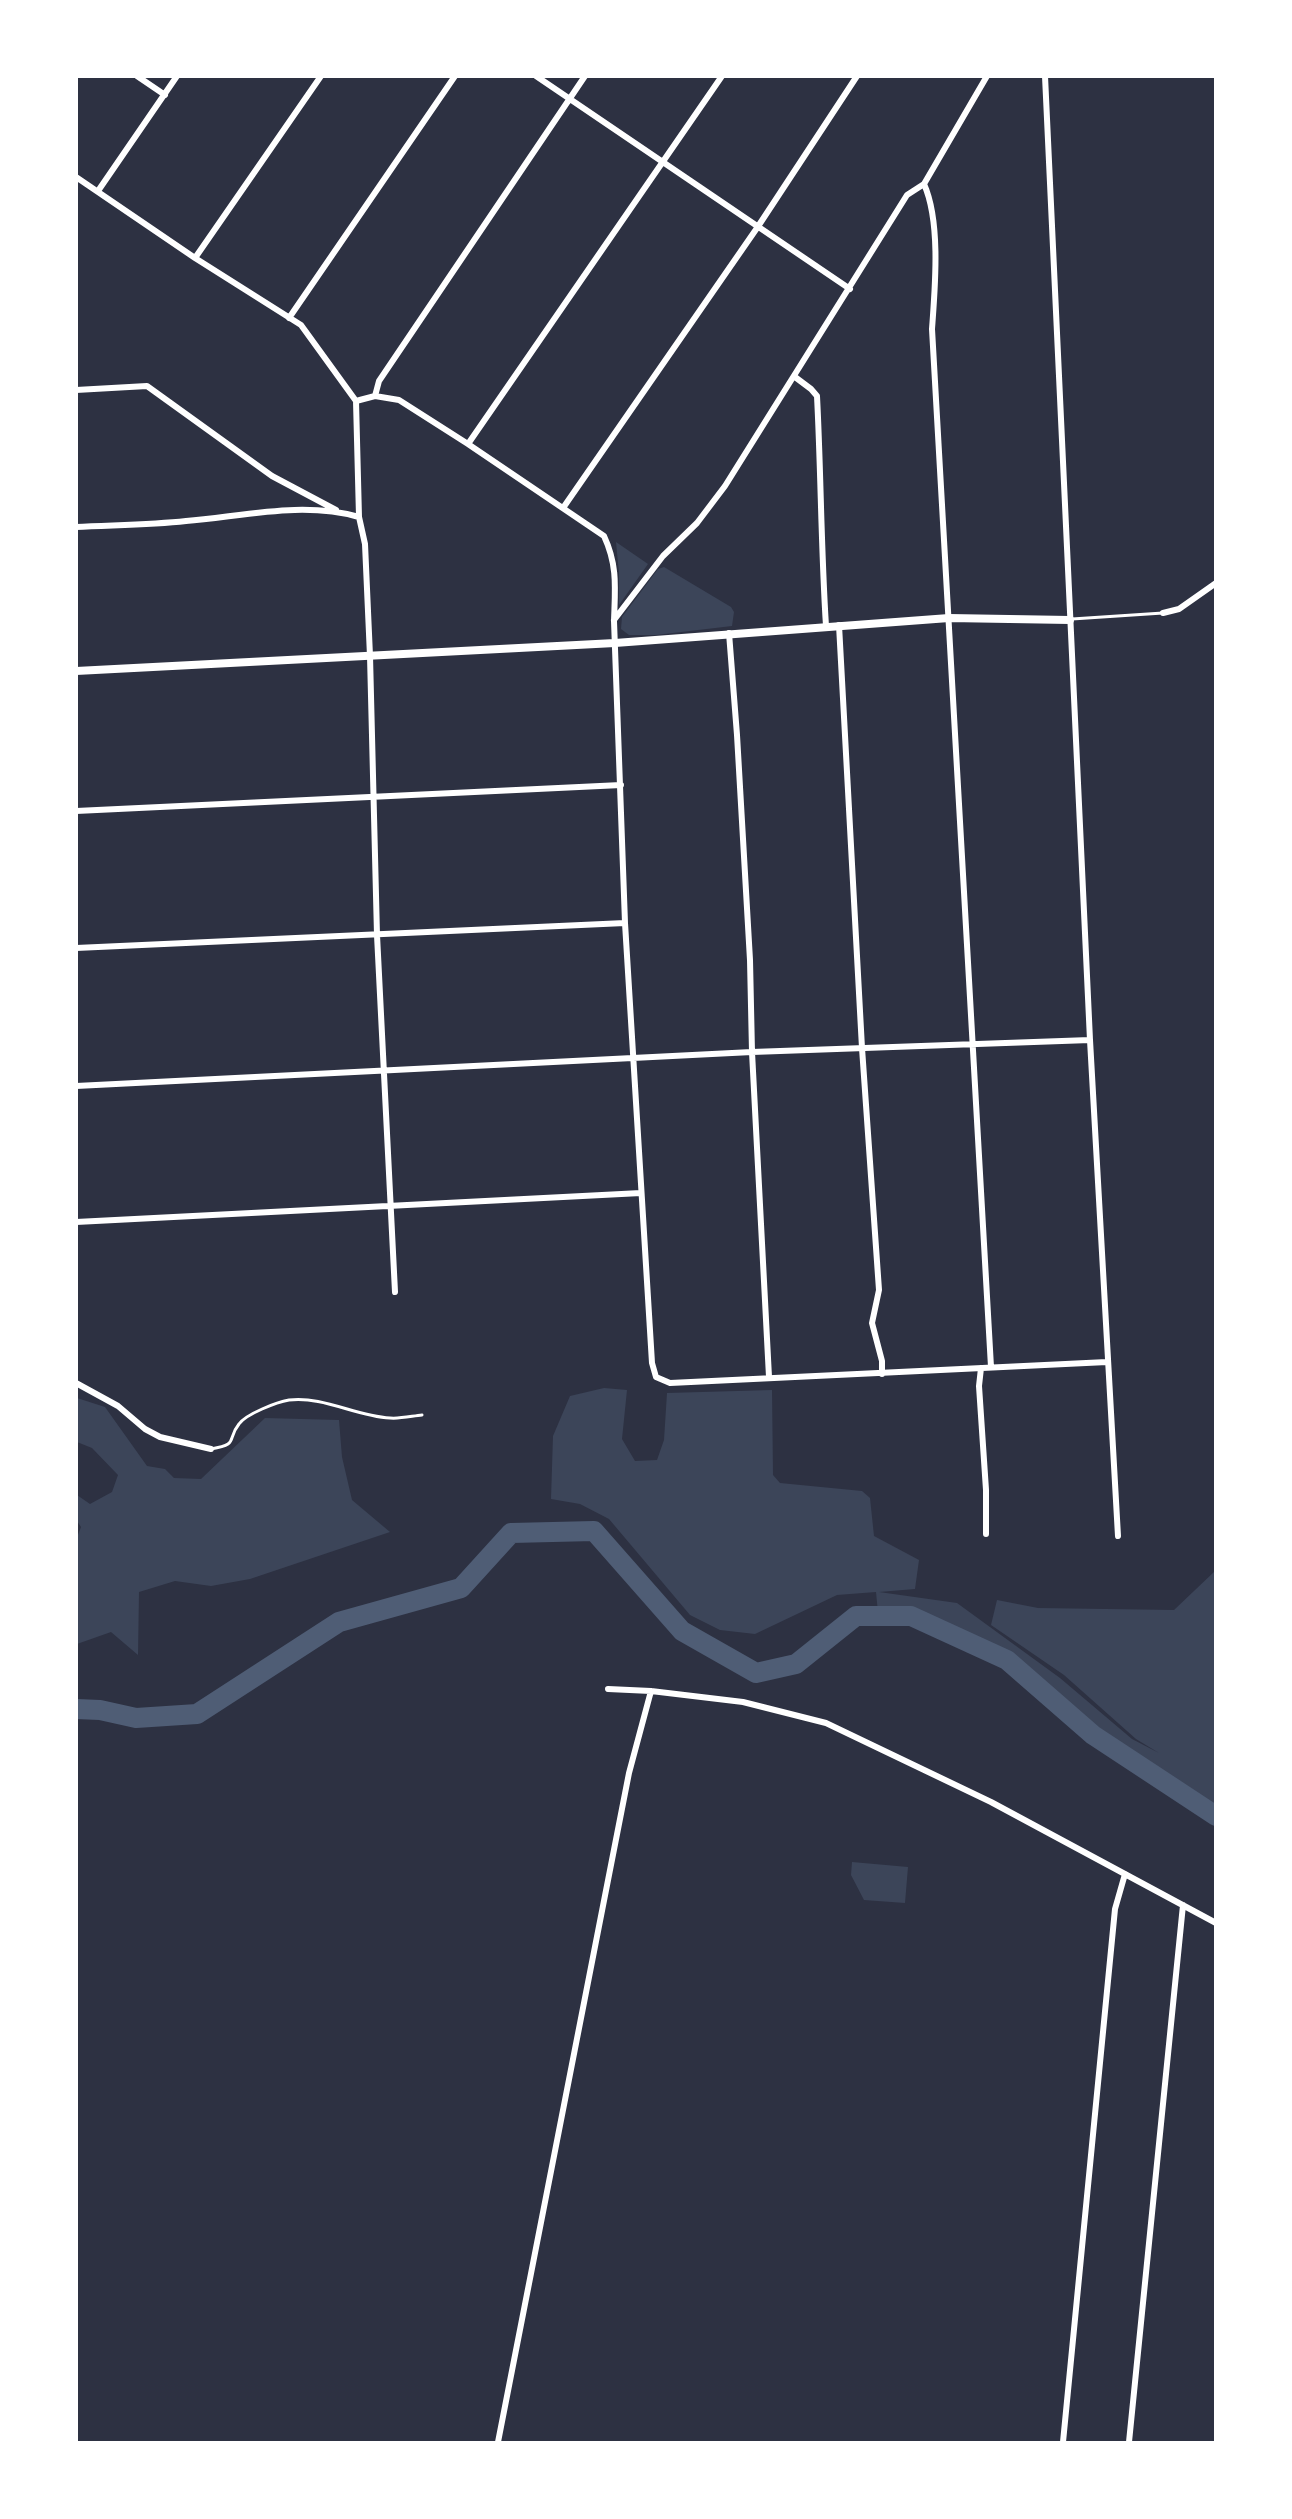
<!DOCTYPE html>
<style>
body{margin:0}
#map{position:relative;width:1292px;height:2519px;overflow:hidden;background:#2d3142;font-family:"Roboto Serif",serif}
canvas{display:block}
.frame{position:absolute;inset:0;border:78px solid #fff;pointer-events:none}
</style>
<div id="map">
<canvas width="1292" height="2519"></canvas>
<div class="frame"></div>
</div>
<script>
const g = document.querySelector('canvas').getContext('2d');
g.lineJoin = 'round';
function fillPath(path, color) {
  g.fillStyle = color;
  g.fill(path, 'evenodd');
}
function trace(path, color, width, dash) {
  g.strokeStyle = color;
  g.lineWidth = width;
  g.lineCap = dash ? 'butt' : 'round';
  g.setLineDash(dash || []);
  g.stroke(path);
}
fillPath(new Path2D(`
 M616 542 648 564 619 605V573Z
 M664 567 731 607 734 612 732 626 656 635H629L621 629 622 617 658 569Z
 M604 1388 627 1390 622 1439 635 1461 657 1460 664 1440 667 1393 772 1390 773 1475 780 1483 862 1491 870 1498 874 1536 919 1560 915 1589 879 1592 957 1603 1060 1678 1132 1739 1159 1753 1136 1739 1064 1675 991 1625 997 1600 1038 1608 1174 1610 1215 1571V1811L1135 1772 994 1662 956 1627 879 1623 876 1592 837 1595 755 1634 720 1630 690 1615 609 1519 580 1504 551 1499 553 1436 570 1396Z
 M77 1398 105 1407 147 1466 165 1469 174 1478 201 1479 265 1418 339 1420 342 1457 352 1500 390 1532 250 1579 211 1586 175 1581 139 1592 138 1655 111 1632 77 1644 76 1540 81 1527 77 1521V1495L90 1504 112 1492 118 1475 92 1448 77 1442Z
 M852 1862 908 1867 905 1903 864 1900 851 1875Z`), '#3c4559');
trace(new Path2D(`
 M76 1709 100 1710 136 1718 197 1714 339 1622 461 1588 511 1533 594 1531 682 1631 756 1673 796 1664 856 1616H911L1007 1660 1093 1735 1216 1816`), '#4f5d75', 20);
trace(new Path2D(`
 M1072 619 1163 613
 M211 1449C240 1444 226 1440 239 1424 246 1414 277 1402 289 1400 324 1396 355 1416 390 1418 400 1419 412 1416 422 1415`), '#fff', 3);
trace(new Path2D(`
 M137 76 165 95
 M536 76 850 289
 M1045 76 1090 1040 1118 1536
 M76 177 195 258 301 325 356 401 375 396 399 400 468 444 604 536C618 566 615 589 614 621L625 923 652 1363 656 1377 670 1383 1107 1362
 M924 184C941 222 935 288 932 329L991 1367
 M98 191 177 76
 M195 258 321 76
 M289 318 455 76
 M795 377 811 389 817 396C821 473 821 549 826 626
 M76 390 147 386 272 476 336 510
 M375 396 379 381 585 76
 M356 401 359 517 365 544 370 656 377 935 395 1292
 M468 444 722 76
 M563 508 757 228 857 76
 M76 527C113 525 150 525 186 521 244 516 303 501 359 517
 M1163 613 1179 609 1216 583
 M614 620 663 556 697 523 725 486 907 195 924 184 987 76
 M839 625 862 1048 879 1290 872 1323 882 1361V1374
 M729 633 737 735 750 960 752 1052 769 1377
 M76 811 621 785
 M76 948 625 923
 M76 1086 752 1052 1090 1040
 M76 1222 641 1193
 M981 1368 979 1386 986 1490V1534
 M76 1383 118 1406 145 1429 160 1437 211 1449
 M608 1689 651 1691 743 1702 826 1723 991 1802 1216 1923
 M498 2442 629 1773 651 1691
 M1063 2442 1115 1909 1125 1874
 M1129 2442 1183 1905`), '#fff', 6);
trace(new Path2D(`
 M76 671 615 643 949 618 1070 620`), '#fff', 8);
</script>
